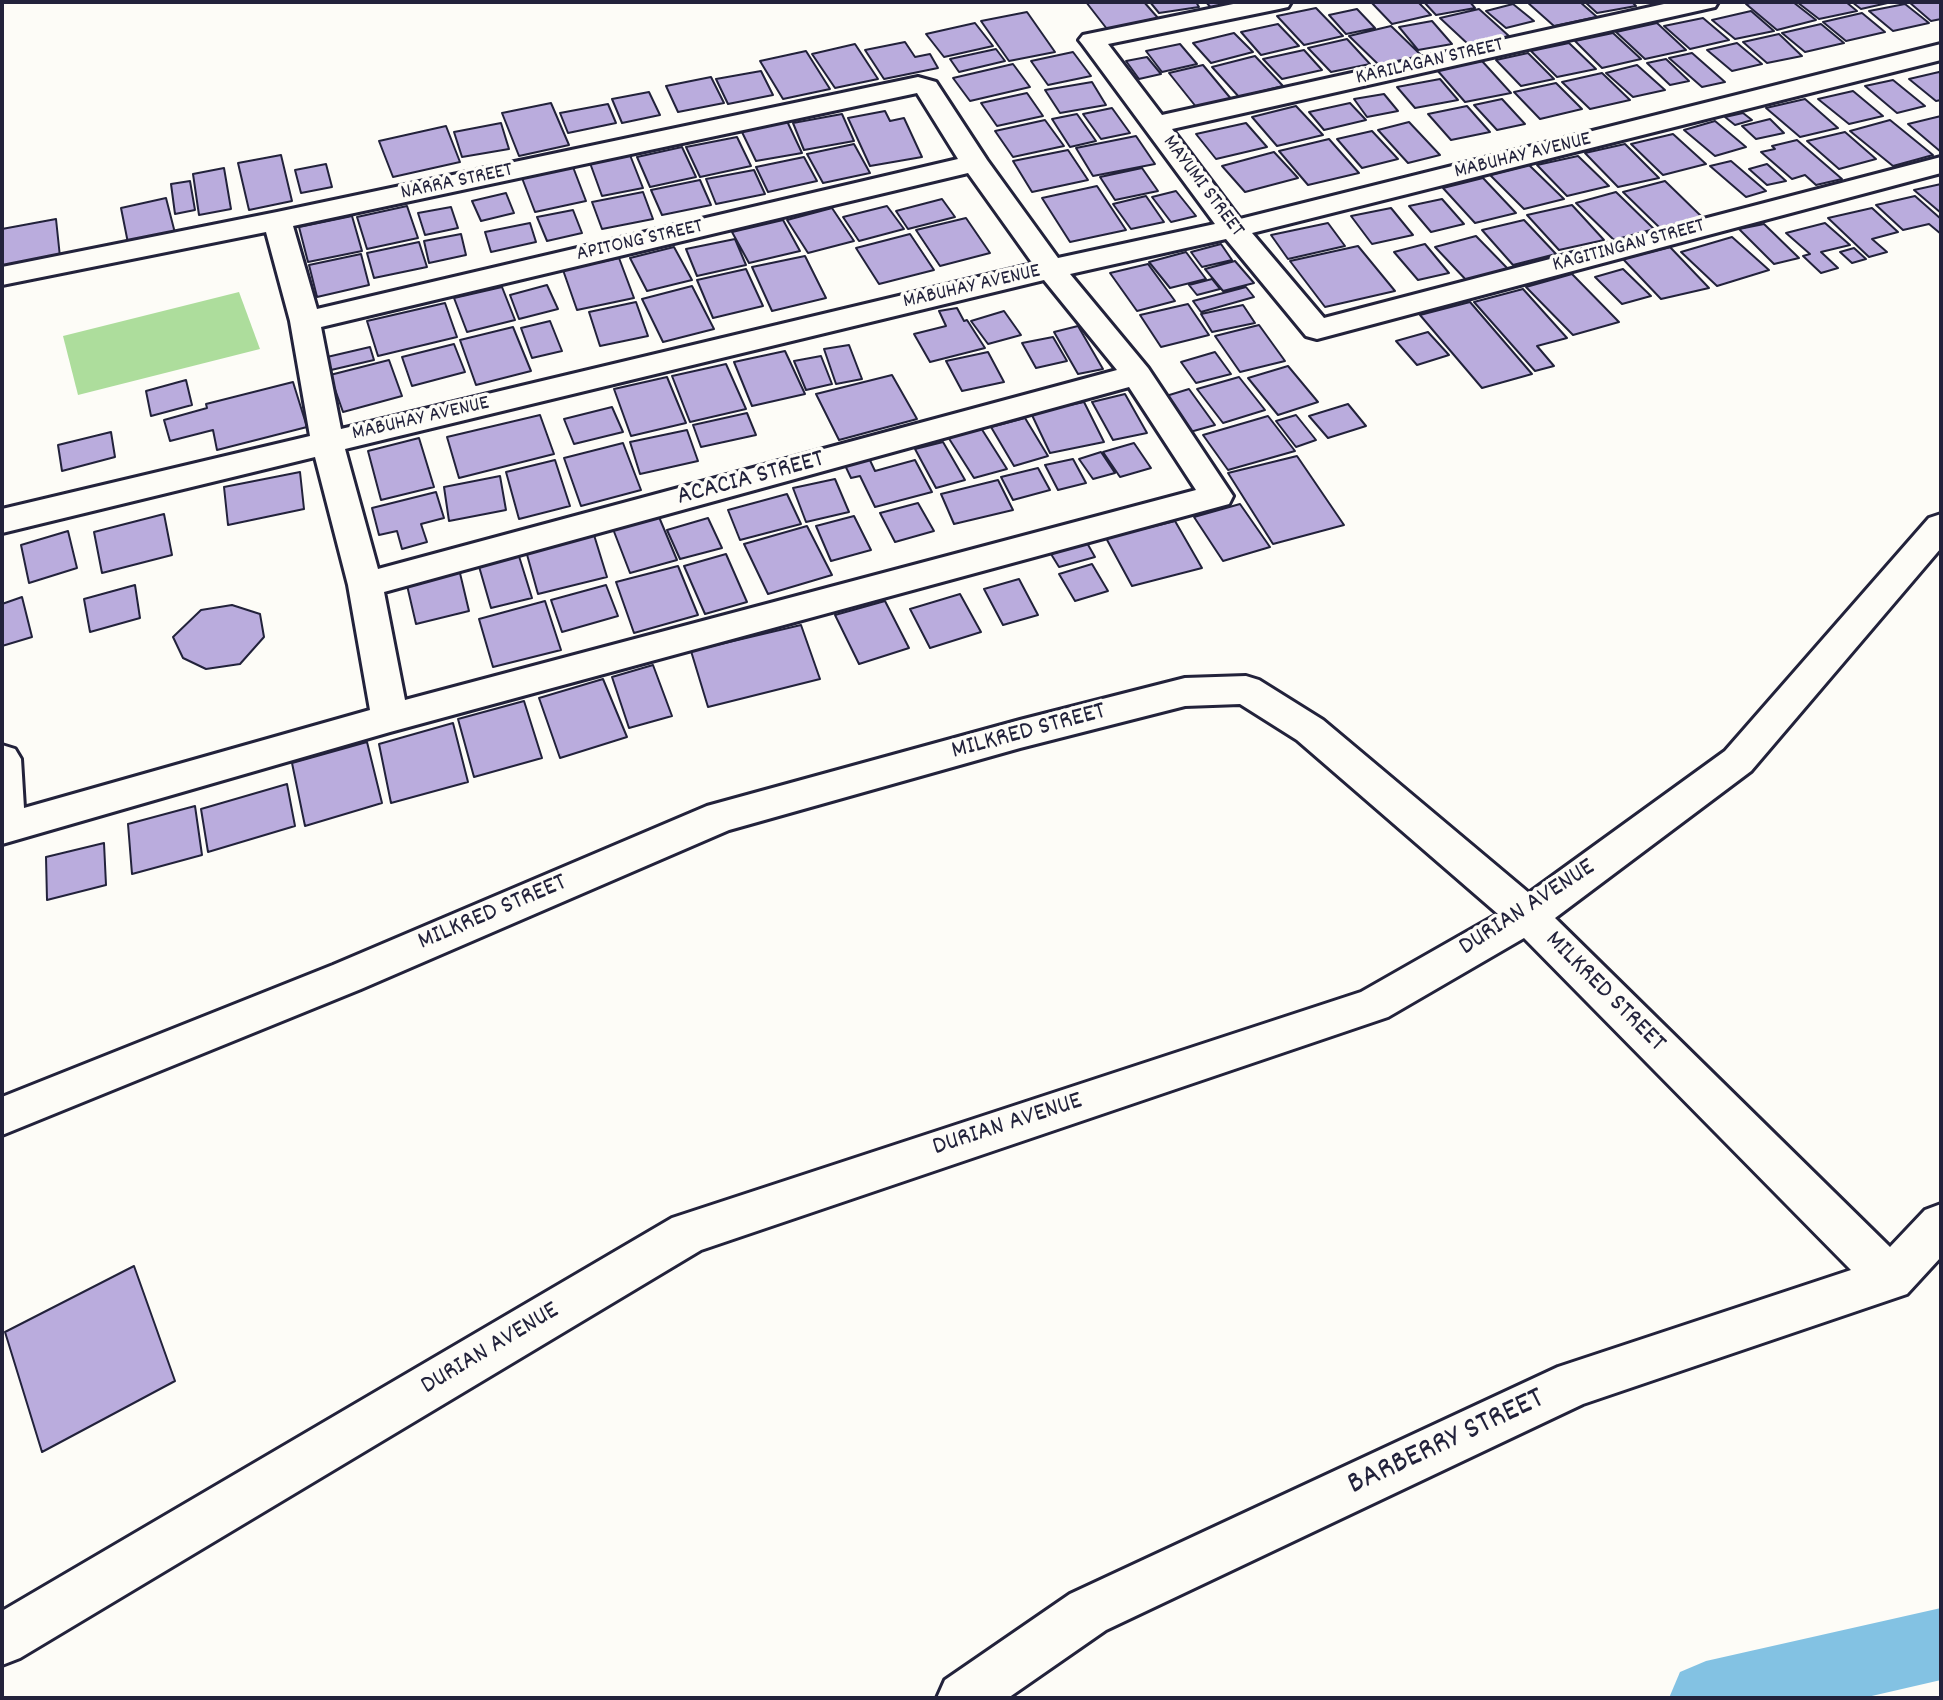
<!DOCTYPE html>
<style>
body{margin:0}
#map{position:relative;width:1943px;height:1700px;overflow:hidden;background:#fdfcf7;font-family:Dekko,sans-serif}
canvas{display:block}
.frame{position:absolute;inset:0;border:4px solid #22223b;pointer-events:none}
</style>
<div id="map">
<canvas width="1943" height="1700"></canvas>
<div class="frame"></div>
</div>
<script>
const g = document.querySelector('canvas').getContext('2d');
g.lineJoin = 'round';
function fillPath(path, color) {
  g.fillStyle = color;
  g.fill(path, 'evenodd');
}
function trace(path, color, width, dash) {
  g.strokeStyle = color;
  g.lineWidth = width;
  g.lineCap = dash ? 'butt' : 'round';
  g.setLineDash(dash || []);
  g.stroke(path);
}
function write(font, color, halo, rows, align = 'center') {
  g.font = font + ' Dekko,sans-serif';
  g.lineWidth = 7;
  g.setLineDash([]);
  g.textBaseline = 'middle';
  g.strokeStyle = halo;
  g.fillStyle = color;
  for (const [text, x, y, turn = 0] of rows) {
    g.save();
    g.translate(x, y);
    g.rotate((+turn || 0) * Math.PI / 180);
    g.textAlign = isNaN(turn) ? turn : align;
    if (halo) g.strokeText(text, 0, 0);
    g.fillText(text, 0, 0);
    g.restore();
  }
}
fillPath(new Path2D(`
 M239 292 260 349 78 395 63 336Z`), '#addd9c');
fillPath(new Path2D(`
 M1941 1608V1680L1863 1698H1669L1680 1672 1706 1661Z`), '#83c2e3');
const building = new Path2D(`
 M1086 2H1144L1158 18 1107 29Z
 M1150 2H1196L1199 7 1159 13Z
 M1206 2H1253L1213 10Z
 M1371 2H1418L1431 15 1392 24Z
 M1424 2H1470L1475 8 1436 15Z
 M1527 2H1580L1597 17 1554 26Z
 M1585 2H1632L1636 6 1597 13Z
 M1755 2H1793L1816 20 1777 30 1746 4Z
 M1797 2H1846L1857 11 1819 19Z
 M1852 2H1892L1861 9Z
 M1909 2H1941V19L1931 21Z
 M1513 4 1534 21 1506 28 1486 11Z
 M1905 4 1929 23 1893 31 1869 11Z
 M1316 8 1343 36 1304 45 1277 16Z
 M1357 9 1375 28 1346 34 1329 15Z
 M1479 9 1509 36 1469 45 1440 18Z
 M1751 11 1774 31 1735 39 1712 20Z
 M1027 12 1055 52 1009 61 981 21Z
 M1862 13 1885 32 1846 41 1823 22Z
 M1703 18 1729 40 1690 49 1664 26Z
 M1432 21 1452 44 1418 50 1399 27Z
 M975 23 993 46 944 57 926 34Z
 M1657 23 1686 50 1645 59 1616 32Z
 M1278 24 1299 46 1261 55 1241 32Z
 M1821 24 1844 43 1805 52 1782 33Z
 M1391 26 1422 56 1380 66 1349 36Z
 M1234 33 1253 52 1211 63 1193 43Z
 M1613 33 1641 59 1602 68 1575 41Z
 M1779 34 1802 56 1767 63 1743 42Z
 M1347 39 1370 64 1331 72 1308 48Z
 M905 42 915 57 930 54 938 68 884 79 865 50Z
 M1569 43 1596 69 1557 77 1531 51Z
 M1737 43 1762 64 1732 71 1707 50Z
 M855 44 878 79 835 88 812 54Z
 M1180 44 1197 64 1162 72 1146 51Z
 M996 49 1005 61 959 72 950 59Z
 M1304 50 1322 70 1282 79 1263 59Z
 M806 51 830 89 783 99 760 61Z
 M1073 52 1091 76 1048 85 1031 61Z
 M1528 53 1554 79 1521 86 1496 60Z
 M1692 53 1725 82 1702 87 1669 58Z
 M1255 56 1283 86 1239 97 1212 67Z
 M1147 57 1161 74 1139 79 1126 61Z
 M1666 59 1689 81 1670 85 1647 63Z
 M1482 61 1511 93 1465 102 1437 70Z
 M1013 64 1030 87 970 101 953 78Z
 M1203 65 1232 100 1197 108 1169 73Z
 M1637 65 1665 90 1633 97 1606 73Z
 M761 71 773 95 728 104 716 79Z
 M1939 72 1941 74V100L1936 101 1909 79Z
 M1602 73 1630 100 1590 109 1562 82Z
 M711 77 724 103 678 112 666 86Z
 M1440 79 1458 100 1415 108 1397 87Z
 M1893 80 1925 106 1897 113 1865 86Z
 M1092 82 1106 105 1060 113 1045 90Z
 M1556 83 1582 109 1540 119 1514 92Z
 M1853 91 1883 116 1849 124 1818 99Z
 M649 92 660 115 622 123 612 99Z
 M1027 93 1043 116 997 126 981 103Z
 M1384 94 1398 111 1367 117 1354 99Z
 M1502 99 1525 124 1497 130 1474 105Z
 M1805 99 1838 128 1800 137 1766 108Z
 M551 103 569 145 519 156 502 113Z
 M1350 103 1366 120 1324 130 1309 112Z
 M608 104 616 123 568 133 560 113Z
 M1296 106 1323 135 1277 146 1252 117Z
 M1467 106 1490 132 1451 140 1428 114Z
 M1112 108 1130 133 1101 139 1083 114Z
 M885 111 890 121 904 118 922 157 870 166 848 118Z
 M1743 113 1752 120 1735 125 1725 117Z
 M842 114 854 141 804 150 793 123Z
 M1077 114 1096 141 1070 147 1052 119Z
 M1941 116V152L1908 124Z
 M786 119 802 153 756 161 740 128Z
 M1770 119 1784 133 1756 139 1742 126Z
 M1045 120 1064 146 1013 157 995 131Z
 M1890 120 1933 155 1893 166 1850 131Z
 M1715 121 1746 147 1715 156 1684 130Z
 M1409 122 1440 155 1408 163 1378 130Z
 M501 123 509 149 462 157 454 132Z
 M1246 123 1267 147 1216 159 1196 134Z
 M446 126 460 162 393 177 379 141Z
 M1372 131 1398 159 1362 168 1337 139Z
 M1845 132 1876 159 1839 169 1807 141Z
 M1673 134 1706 164 1663 175 1631 144Z
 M1136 136 1155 164 1093 176 1076 148Z
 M737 137 751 166 700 177 686 147Z
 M1329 139 1359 173 1308 185 1279 151Z
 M1797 140 1842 179 1816 185 1805 175 1792 179 1761 152 1775 149 1772 146Z
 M854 144 870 173 823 183 807 154Z
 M1625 144 1659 178 1618 187 1585 153Z
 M682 147 696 177 650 187 637 157Z
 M1068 150 1088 180 1032 192 1013 161Z
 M1274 152 1298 178 1245 192 1222 166Z
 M281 155 292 201 249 210 238 163Z
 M630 155 643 188 602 196 590 163Z
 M1578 156 1609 186 1567 196 1537 165Z
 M804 157 817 181 768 192 756 167Z
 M1731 161 1766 191 1746 197 1710 166Z
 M326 164 332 187 301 193 295 170Z
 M1767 164 1786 181 1767 185 1749 169Z
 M1529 165 1564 199 1524 209 1490 175Z
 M573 167 586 201 535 212 522 178Z
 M224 168 231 209 199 215 193 174Z
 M1142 168 1158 191 1115 200 1100 177Z
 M754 170 765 194 716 204 706 179Z
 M1483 178 1516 213 1475 223 1443 188Z
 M700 180 711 205 662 215 651 190Z
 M190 181 195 210 175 214 171 184Z
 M1665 181 1702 217 1660 228 1623 192Z
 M1941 184V213L1914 190Z
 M1097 186 1126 230 1070 242 1042 198Z
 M1176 191 1196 216 1171 222 1152 197Z
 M643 192 653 219 602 229 592 202Z
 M1616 192 1654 229 1614 240 1576 203Z
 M506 193 514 213 481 221 472 201Z
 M1146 196 1164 222 1131 229 1113 204Z
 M1915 196 1941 219V234L1929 224 1903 230 1876 205Z
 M166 198 175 233 128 243 121 208Z
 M942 199 955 217 908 229 896 211Z
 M1442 199 1464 224 1431 232 1409 206Z
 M1572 205 1604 240 1559 250 1527 215Z
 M407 206 418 238 367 249 357 217Z
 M887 206 904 229 859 241 843 217Z
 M451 207 458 228 425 235 418 213Z
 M832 208 854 241 808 253 787 220Z
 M1391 208 1413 235 1372 244 1351 216Z
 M1872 208 1898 232 1872 239 1887 252 1869 257 1828 218Z
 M573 210 582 233 547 241 537 217Z
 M352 216 362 251 308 262 299 227Z
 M966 218 990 253 940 266 916 230Z
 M56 219 60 257 2 269V229Z
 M783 220 800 251 749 263 732 232Z
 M1524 220 1556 254 1513 265 1482 230Z
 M530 223 536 242 491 252 485 232Z
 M1328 223 1345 246 1288 259 1271 235Z
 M1825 223 1850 245 1821 252 1838 268 1821 273 1803 256 1810 254 1786 233Z
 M1764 224 1799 258 1774 264 1739 229Z
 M461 234 466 255 429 263 424 241Z
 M910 234 934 270 879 284 856 248Z
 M1476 236 1509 270 1468 282 1435 247Z
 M1732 237 1769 270 1717 286 1681 252Z
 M735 239 746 265 697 276 686 249Z
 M419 242 427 267 374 278 367 253Z
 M1221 244 1232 260 1202 267 1191 252Z
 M1425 244 1449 273 1418 280 1394 252Z
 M1358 246 1395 291 1325 307 1290 261Z
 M674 247 692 280 647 291 630 258Z
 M1670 247 1709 288 1661 299 1623 259Z
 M1854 248 1866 259 1852 263 1840 252Z
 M1186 252 1206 279 1170 288 1149 262Z
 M361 254 369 285 317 297 309 265Z
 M805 256 826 298 772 311 752 267Z
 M619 258 634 298 577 310 563 270Z
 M1235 261 1254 283 1223 291 1205 269Z
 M1148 264 1175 301 1137 311 1110 273Z
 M746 269 763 306 713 318 697 280Z
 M1623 269 1651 296 1622 304 1595 277Z
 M1572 274 1619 322 1573 335 1526 287Z
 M1212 279 1220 289 1197 295 1189 285Z
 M547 285 558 309 519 319 510 295Z
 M692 286 714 329 663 342 642 299Z
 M502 287 515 320 467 332 454 298Z
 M1246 287 1254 297 1201 312 1193 301Z
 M1523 289 1567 338 1537 346 1554 366 1535 371 1474 302Z
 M636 302 648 336 600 346 589 312Z
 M1470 302 1532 374 1482 388 1420 315Z
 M445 303 457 337 378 356 367 321Z
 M1188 304 1209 335 1161 347 1140 315Z
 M1243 305 1255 323 1212 332 1201 314Z
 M957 308 964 321 967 320 985 348 930 362 914 334 946 326 939 311Z
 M1004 311 1021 335 988 344 971 321Z
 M550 321 562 351 532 358 521 328Z
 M1259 325 1285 361 1240 372 1215 336Z
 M1078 326 1103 369 1078 374 1054 332Z
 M513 327 531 371 476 385 460 340Z
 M1428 332 1449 355 1417 365 1396 341Z
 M1053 337 1067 361 1036 368 1022 343Z
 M454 344 465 372 412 386 402 357Z
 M849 345 862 379 836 384 824 349Z
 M370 347 374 360 331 370 327 357Z
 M785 351 805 394 752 406 734 362Z
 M988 352 1004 382 962 391 946 361Z
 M1215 352 1231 374 1196 383 1181 362Z
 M821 356 832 384 806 390 794 361Z
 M389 360 402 396 343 412 330 375Z
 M726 364 746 409 690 422 672 376Z
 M1288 366 1318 402 1278 415 1248 378Z
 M892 375 917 419 839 440 816 394Z
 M667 377 686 423 631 436 614 389Z
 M1239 377 1265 410 1223 423 1197 389Z
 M186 380 192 405 151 416 146 391Z
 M293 382 307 427 217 450 213 430 170 441 164 420 207 408 206 404Z
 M1189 389 1215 425 1190 432 1166 396Z
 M1125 394 1147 433 1113 440 1092 402Z
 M1084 402 1104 442 1050 453 1031 413Z
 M1348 404 1366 426 1328 438 1309 416Z
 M612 407 623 432 574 444 564 419Z
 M747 413 756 435 701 447 693 425Z
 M540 415 554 454 459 478 447 437Z
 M1296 415 1316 440 1296 447 1276 421Z
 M1268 416 1295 451 1228 470 1203 435Z
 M1025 418 1048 456 1014 466 991 427Z
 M981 428 1007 469 974 478 948 437Z
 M687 430 698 461 640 474 630 442Z
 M111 432 115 457 62 471 58 445Z
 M419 438 434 487 381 500 368 451Z
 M943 442 965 480 936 488 915 449Z
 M623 443 641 490 581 506 564 458Z
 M1134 443 1151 468 1120 477 1103 452Z
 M1101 452 1115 473 1093 479 1079 459Z
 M868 456 875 471 915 460 932 492 875 507 860 476 851 478 843 461Z
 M1297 456 1344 525 1273 544 1228 473Z
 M1073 459 1086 483 1058 490 1045 465Z
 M555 460 570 506 519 519 506 472Z
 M1038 468 1050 490 1013 500 1001 477Z
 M300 472 304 509 228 525 224 487Z
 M500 476 506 510 449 521 444 487Z
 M835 479 849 512 806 522 793 488Z
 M998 480 1013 510 954 524 941 494Z
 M436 492 444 518 421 524 427 542 402 549 397 531 379 535 372 508Z
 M787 494 801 524 740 540 728 510Z
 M918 503 934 531 895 542 880 513Z
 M1240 504 1270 547 1223 561 1194 517Z
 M164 514 172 555 102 573 94 532Z
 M854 516 871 550 831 561 816 526Z
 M659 517 677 560 630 573 613 529Z
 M708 518 722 548 680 559 667 530Z
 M1175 521 1202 568 1132 586 1106 538Z
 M807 526 832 575 768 594 744 544Z
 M68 531 77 568 29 583 21 545Z
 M594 535 607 577 538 594 526 551Z
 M1087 543 1095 557 1059 567 1051 554Z
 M518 553 532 598 491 608 478 563Z
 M726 554 747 602 705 614 684 566Z
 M1092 564 1108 591 1075 601 1059 574Z
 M678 566 698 615 634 633 616 582Z
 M459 569 469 611 416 624 406 581Z
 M1019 579 1038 615 1003 625 984 589Z
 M135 585 140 618 90 632 84 599Z
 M606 585 618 616 562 632 551 600Z
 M960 594 981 632 930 648 910 609Z
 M22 597 32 637 2 646V604Z
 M545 601 561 650 493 667 479 619Z
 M885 601 909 648 859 664 835 615Z
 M232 605 260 614 264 637 240 664 206 669 183 658 173 637 201 610Z
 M801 625 820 679 708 707 691 651Z
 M653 665 672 716 629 728 612 677Z
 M603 679 627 737 560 758 539 698Z
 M524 701 542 758 474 777 458 719Z
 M453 723 468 782 391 803 379 744Z
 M367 742 382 803 305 826 292 763Z
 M287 784 295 826 208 852 201 809Z
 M195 806 202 855 132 874 128 824Z
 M104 843 106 885 47 900 46 857Z
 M134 1266 175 1381 42 1452 5 1332Z`);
fillPath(building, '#baacdd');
trace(building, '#22223b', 2);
const street = new Path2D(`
 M1243 2H1291L1288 7 1279 9 1108 44 1162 115 1673 2H1718L1715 7 1706 9 1172 129 1240 219 1941 44V60L1252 233 1324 318 1941 157V173L1317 339 1306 336 1226 239 1070 274 1148 368 1233 496 1229 504 390 732 2 844V745L15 749 21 759 24 808 370 710 348 585 315 457 2 533V509L310 436 290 321 266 232 2 285V267L277 212 918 77 936 82 987 160 1058 258 1215 224 1083 45 1079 40 1083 35ZM917 93 958 159 317 309 293 226ZM968 173 1033 264 341 429 321 327ZM1044 280 1117 370 378 569 345 449ZM1129 387 1196 490 405 700 384 592Z
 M1941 514V548L1751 771 1555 918 1890 1247 1925 1210 1941 1204V1257L1907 1294 1583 1404 1106 1630 1008 1698H937L945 1680 1070 1594 1558 1367 1851 1270 1524 938 1388 1017 701 1250 20 1658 2 1665V1611L672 1218 1361 992 1498 914 1297 740 1240 704 1185 706 1020 748 729 830 361 989 2 1135V1097L333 965 707 806 1020 720 1185 678 1246 676 1259 680 1323 720 1529 893 1725 751 1929 518Z`);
trace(street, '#22223b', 6);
fillPath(street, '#fdfcf7');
write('21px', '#22223b', '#fdfcf7', [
 ["KARILAGAN STREET",1430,63,-13],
 ["MABUHAY AVENUE",1523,157,-14],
 ["NARRA STREET",457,183,-12],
 ["MAYUMI STREET",1202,187,53],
 ["APITONG STREET",640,242,-13],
 ["KAGITINGAN STREET",1629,247,-15],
 ["MABUHAY AVENUE",972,288,-13],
 ["MABUHAY AVENUE",421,420,-13]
]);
write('26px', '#22223b', '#fdfcf7', [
 ["ACACIA STREET",751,480,-15],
 ["MILKRED STREET",1029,733,-15],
 ["DURIAN AVENUE",1528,909,-33],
 ["MILKRED STREET",493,914,-23],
 ["MILKRED STREET",1604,993,45],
 ["DURIAN AVENUE",1008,1126,-18],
 ["DURIAN AVENUE",491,1350,-31]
]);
write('32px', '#22223b', '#fdfcf7', [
 ["BARBERRY STREET",1447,1444,-25]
]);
</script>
